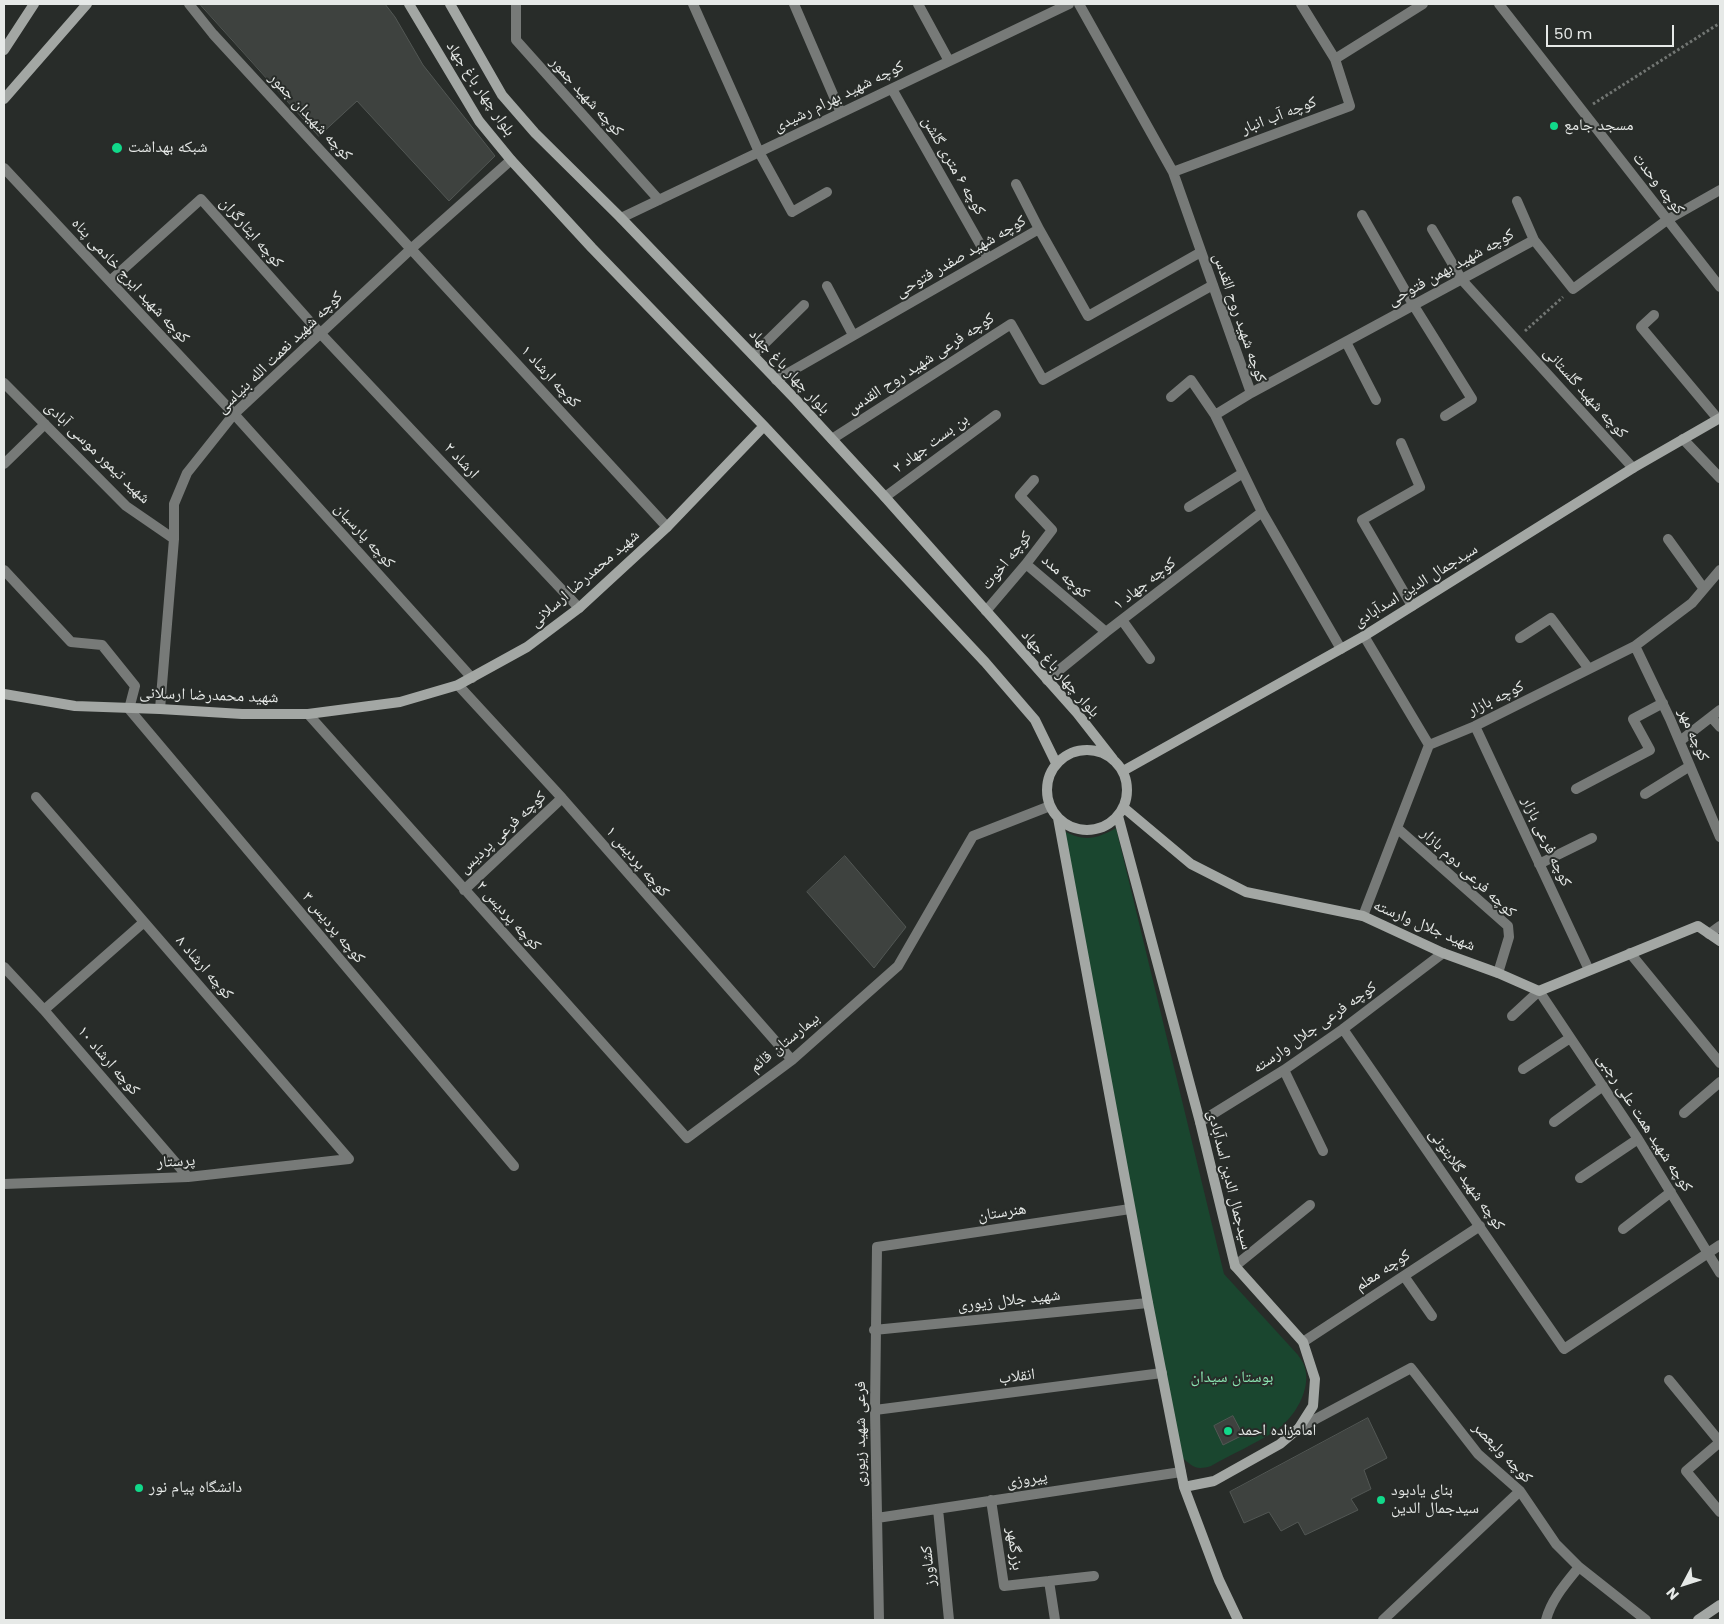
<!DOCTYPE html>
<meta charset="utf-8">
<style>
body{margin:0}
#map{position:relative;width:1724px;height:1624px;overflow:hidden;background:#282c29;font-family:Poppins,sans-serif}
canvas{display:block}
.frame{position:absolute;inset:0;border:5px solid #e6e9e7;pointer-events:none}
.north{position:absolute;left:1659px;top:1559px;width:50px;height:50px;-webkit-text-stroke:4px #282c29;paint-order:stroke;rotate:230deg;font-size:14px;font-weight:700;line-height:20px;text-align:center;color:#e6e9e7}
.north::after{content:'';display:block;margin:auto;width:18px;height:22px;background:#e6e9e7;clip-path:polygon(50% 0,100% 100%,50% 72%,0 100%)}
.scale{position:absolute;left:1546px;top:25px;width:128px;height:22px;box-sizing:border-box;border:2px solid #e6e9e7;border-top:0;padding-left:6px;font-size:15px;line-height:18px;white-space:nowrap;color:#e6e9e7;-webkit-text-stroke:4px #282c29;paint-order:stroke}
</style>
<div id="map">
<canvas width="1724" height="1624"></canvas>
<div class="frame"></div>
<div class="north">N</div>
<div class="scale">50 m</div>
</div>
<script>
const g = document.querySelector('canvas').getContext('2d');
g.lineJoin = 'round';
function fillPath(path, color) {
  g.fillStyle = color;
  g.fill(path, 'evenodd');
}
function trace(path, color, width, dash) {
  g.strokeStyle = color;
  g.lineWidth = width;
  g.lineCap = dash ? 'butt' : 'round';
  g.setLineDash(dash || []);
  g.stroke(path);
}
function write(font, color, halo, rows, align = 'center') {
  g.font = font + ' Poppins,"Noto Naskh Arabic",sans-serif';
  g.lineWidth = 4;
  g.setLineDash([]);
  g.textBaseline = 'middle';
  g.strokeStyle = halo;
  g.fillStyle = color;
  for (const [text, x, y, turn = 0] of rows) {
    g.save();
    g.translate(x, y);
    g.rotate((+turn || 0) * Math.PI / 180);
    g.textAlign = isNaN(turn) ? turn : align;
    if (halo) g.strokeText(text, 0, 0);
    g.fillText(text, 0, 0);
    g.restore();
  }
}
fillPath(new Path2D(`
 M1116 828 1224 1274 1298 1355C1300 1358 1303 1362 1304 1365 1313 1388 1294 1419 1275 1431 1255 1444 1232 1454 1211 1466 1195 1471 1193 1466 1181 1457L1064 831C1084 842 1097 839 1116 828Z`), '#1a462f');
const building = new Path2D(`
 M200 4H385L395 17 423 65 495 156 449 201 357 101 319 136Z
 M845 856 906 927 874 968 807 892Z
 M1233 1416 1243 1435 1223 1445 1214 1426Z
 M1368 1418 1387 1458 1364 1470 1371 1489 1351 1499 1358 1510 1305 1535 1298 1522 1281 1531 1269 1512 1244 1523 1230 1492Z`);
fillPath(building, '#3e423f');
trace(building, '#525754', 1);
trace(new Path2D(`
 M1593 104 1720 23
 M1525 331 1563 297`), '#727673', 3, [2.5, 2.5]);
trace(new Path2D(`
 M189 4 213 34 667 527
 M516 4V40L659 200
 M693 4 759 152 792 212 827 192
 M794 4 841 113
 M918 4 949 61
 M1079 4 1173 172 1251 393
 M1301 4 1335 59 1423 4
 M1499 4 1720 287
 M892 89 988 258
 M4 168 234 414 472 678
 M1173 172 1350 106 1335 59
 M1016 184 1039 229
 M1517 201 1534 240 1573 289 1667 220 1720 190
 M1362 215 1414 306 1472 399 1445 416
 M621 218 1069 4
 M1432 229 1462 280 1633 468
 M110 281 201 199 321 334 579 608
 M827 286 853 335
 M1654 315 1641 327 1718 419
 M1346 342 1376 400
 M753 355 804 305
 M776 380 1039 229 1088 316 1201 252
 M4 383 126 506 174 539
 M1171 397 1191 380 1215 415
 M832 439 1011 324 1043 380 1213 285
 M1683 439 1720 478
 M1401 443 1420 487 1362 520 1412 606
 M4 464 45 424
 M885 497 996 415
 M1189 507 1243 473
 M1668 539 1704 589
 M1026 564 1106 632
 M4 570 71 642 102 645 135 686 129 709 514 1166
 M986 611 1026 564 1052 530 1020 496 1034 480
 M1122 620 1150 659
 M1364 636 1429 745
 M1520 638 1551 618 1589 669
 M1635 646 1670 719 1720 837
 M1341 649 1262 512 1215 415 1251 393 1534 240
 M1047 680 1106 632 1262 512
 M458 685 562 798 792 1060
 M160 709 174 539V504L187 473 234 414 412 248 511 160
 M308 714 687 1138 792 1060 898 966 973 836 1050 806
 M1711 717 1720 727
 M1475 726 1589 970
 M1680 741 1720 710
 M1576 789 1650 750 1633 719 1663 703
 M1645 794 1690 766
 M36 797 349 1159
 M1397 828 1508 926 1509 937 1498 973
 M1539 864 1592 838
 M464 890 562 798
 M1363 916 1429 745 1475 726 1635 646 1692 603 1720 570
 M1709 934 1720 926
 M1630 953 1720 1063
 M4 967 44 1010 188 1177
 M44 1010 144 922
 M1512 1016 1539 991 1638 1139 1720 1273
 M1343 1029 1564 1349 1720 1245
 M1523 1069 1570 1038
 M1284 1070 1323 1151
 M1684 1113 1720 1082
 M1200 1122 1284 1070 1343 1029 1443 953
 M1554 1122 1603 1086
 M1580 1178 1638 1139
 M4 1184 188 1177 349 1159
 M1623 1229 1671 1192
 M1235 1266 1310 1205
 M1404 1276 1432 1316
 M874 1330 1148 1303
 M1303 1342 1480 1226
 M1669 1380 1720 1442
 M875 1410 1162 1373
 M1299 1428 1411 1368 1478 1454 1520 1491 1556 1544 1579 1567 1646 1620
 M1720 1442 1686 1471 1720 1512
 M991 1500 1004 1586 1094 1576
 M938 1509 949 1620
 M877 1518 1181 1472
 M1049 1581 1055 1620
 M879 1620 875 1410 877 1247 1130 1209
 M1383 1620 1520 1491
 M1546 1620C1551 1600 1566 1583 1579 1567`), '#777a78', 10);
trace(new Path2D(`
 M409 4 479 121 511 160 592 248 764 426 985 662 1035 720 1056 763
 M450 4 502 95 535 133 621 218 796 400 885 497 1077 713 1113 759
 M4 50 34 4
 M4 99 87 4
 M4 694 75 706 160 709 242 714H308L400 702 458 685 527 647 579 608 667 527 764 426
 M1047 790a40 40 0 1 1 80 0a40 40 0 1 1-80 0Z
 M1123 771 1364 636 1633 468 1720 418
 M1123 807 1191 864 1246 892 1363 916 1443 953 1498 973 1539 991 1698 926 1720 941
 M1118 816 1200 1122 1235 1266 1303 1342 1315 1379 1313 1406 1299 1428 1280 1444 1214 1481 1184 1487
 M1058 818 1148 1303 1184 1487 1219 1580 1238 1620
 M1698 1620 1720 1605`), '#a3a7a4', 10);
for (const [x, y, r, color] of [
 [1554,126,5,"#11d98a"],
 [117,148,6,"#11d98a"],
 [1228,1431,5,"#11d98a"],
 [139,1488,5,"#11d98a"],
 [1381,1500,5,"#11d98a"]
]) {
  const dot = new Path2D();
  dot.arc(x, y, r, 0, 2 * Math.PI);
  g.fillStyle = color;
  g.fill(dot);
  trace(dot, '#282c29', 2);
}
write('16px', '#e6e9e7', '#282c29', [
 ["بلوار چهار باغ جهاد",480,89,56],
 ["کوچه شهید جمور",586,97,48],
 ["کوچه شهید بهرام رشیدی",839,97,-26],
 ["کوچه آب انبار",1279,116,-21],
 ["کوچه شهیدان جمور",310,117,47],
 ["کوچه ۶ متری گلشن",953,166,60],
 ["کوچه وحدت",1658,184,52],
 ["کوچه ایثارگران",251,233,49],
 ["کوچه شهید صفدر فتوحی",961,257,-30],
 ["کوچه شهید بهمن فتوحی",1451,268,-29],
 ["کوچه شهید ایرج خادمی پناه",130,281,47],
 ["کوچه شهید روح القدس",1239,318,71],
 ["کوچه شهید نعمت الله بنیاسی",280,353,-44],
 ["کوچه فرعی شهید روح القدس",921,364,-33],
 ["بلوار چهار باغ جهاد",789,372,47],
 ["کوچه ارشاد ۱",550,377,47],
 ["کوچه شهید گلستانی",1585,393,48],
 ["بن بست جهاد ۲",931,444,-36],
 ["شهید تیمور موسی آبادی",97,453,44],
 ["ارشاد ۲",461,461,47],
 ["کوچه پارسیان",364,536,48],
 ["کوچه اخوت",1007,561,-51],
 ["کوچه مدد",1065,577,41],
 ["شهید محمدرضا ارسلانی",585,579,-41],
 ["کوچه جهاد ۱",1145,584,-38],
 ["سیدجمال الدین اسدآبادی",1416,586,-32],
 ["بلوار چهار باغ جهاد",1060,674,49],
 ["شهید محمدرضا ارسلانی",209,696,2],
 ["کوچه بازار",1496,699,-26],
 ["کوچه مهر",1693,735,67],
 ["کوچه فرعی پردیس",503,833,-43],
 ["کوچه فرعی بازار",1546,842,65],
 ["کوچه پردیس ۱",637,862,49],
 ["کوچه فرعی دوم بازار",1468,873,43],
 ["کوچه پردیس ۲",508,916,48],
 ["شهید جلال وارسته",1424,926,23],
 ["کوچه پردیس ۳",333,928,50],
 ["کوچه ارشاد ۸",204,968,49],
 ["کوچه فرعی جلال وارسته",1315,1028,-35],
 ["بیمارستان قائم",785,1043,-39],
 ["کوچه ارشاد ۱۰",108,1061,49],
 ["کوچه شهید همت علی رجبی",1644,1123,57],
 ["پرستار",176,1162,-3],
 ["سیدجمال الدین اسدآبادی",1229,1180,76],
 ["کوچه شهید گلابتونی",1466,1180,55],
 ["هنرستان",1002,1213,-9],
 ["کوچه معلم",1383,1271,-33],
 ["شهید جلال زیوری",1009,1301,-6],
 ["انقلاب",1017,1377,-7],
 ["فرعی شهید زیوری",861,1434,-90],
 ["کوچه ولیعصر",1502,1453,46],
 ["پیروزی",1027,1480,-9],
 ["بزرگمهر",1014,1549,82],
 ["کشاورز",929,1566,-96]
]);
write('16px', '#e6e9e7', '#282c29', [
 ["مسجد جامع",1564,126],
 ["شبکه بهداشت",128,148],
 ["امامزاده احمد",1238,1431],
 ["دانشگاه پیام نور",149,1488],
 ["بنای یادبود",1391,1491],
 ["سیدجمال الدین",1391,1509]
], 'left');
write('16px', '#8be5b2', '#282c29', [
 ["بوستان سیدان",1232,1378]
]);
</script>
